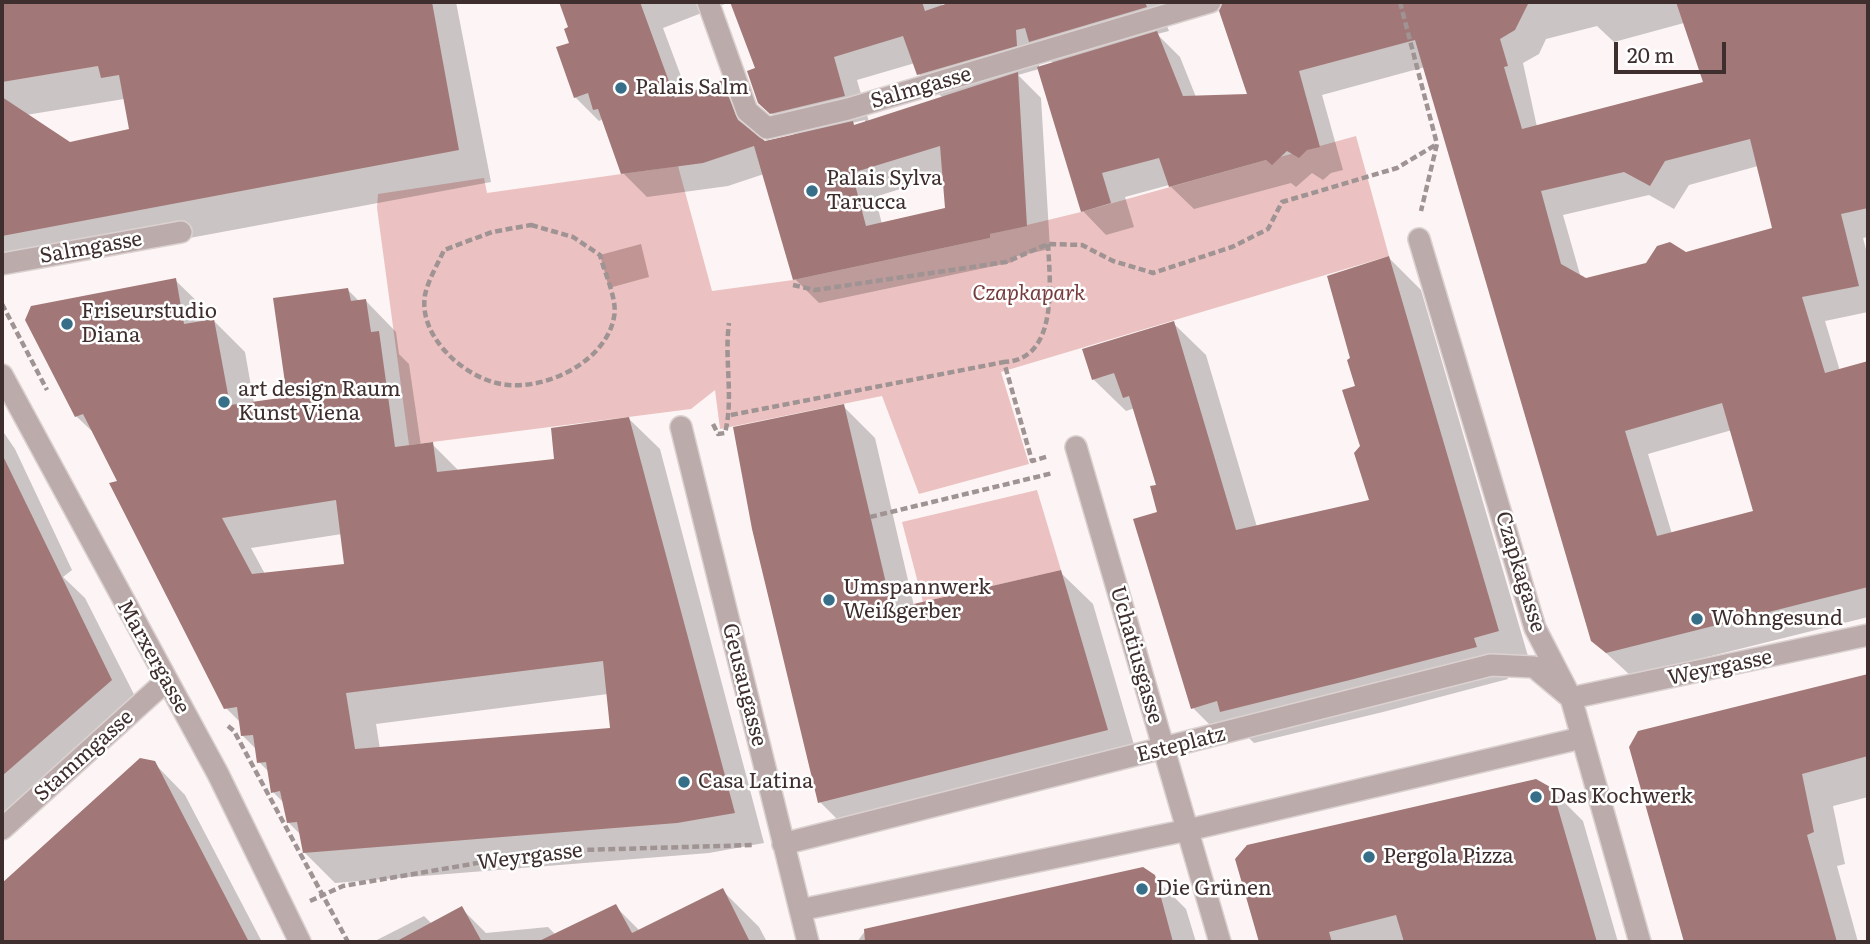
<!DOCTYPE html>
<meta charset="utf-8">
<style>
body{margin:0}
#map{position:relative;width:1870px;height:944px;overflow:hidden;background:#fdf5f5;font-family:Literata,serif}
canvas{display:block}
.frame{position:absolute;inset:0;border:4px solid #3e2f2e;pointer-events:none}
.scale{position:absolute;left:1614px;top:42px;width:112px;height:32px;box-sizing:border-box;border:4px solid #3e2f2e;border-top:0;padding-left:9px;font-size:21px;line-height:24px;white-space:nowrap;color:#3e2f2e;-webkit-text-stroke:5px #fff;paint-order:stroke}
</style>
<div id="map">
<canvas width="1870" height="944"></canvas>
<div class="frame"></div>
<div class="scale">20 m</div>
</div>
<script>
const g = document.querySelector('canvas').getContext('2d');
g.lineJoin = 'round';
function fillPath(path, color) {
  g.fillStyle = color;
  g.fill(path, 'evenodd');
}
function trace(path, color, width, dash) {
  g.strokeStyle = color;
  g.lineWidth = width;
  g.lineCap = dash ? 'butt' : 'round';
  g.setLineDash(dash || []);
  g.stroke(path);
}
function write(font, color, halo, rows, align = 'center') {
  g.font = font + ' Literata,serif';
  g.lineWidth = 5;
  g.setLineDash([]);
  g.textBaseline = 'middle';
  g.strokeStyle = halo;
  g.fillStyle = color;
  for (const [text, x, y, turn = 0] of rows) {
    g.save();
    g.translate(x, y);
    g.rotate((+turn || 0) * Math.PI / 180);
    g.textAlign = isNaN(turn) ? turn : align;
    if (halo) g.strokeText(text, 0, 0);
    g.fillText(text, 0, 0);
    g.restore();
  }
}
fillPath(new Path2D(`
 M1356 136 1389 256 1001 372 1029 464 919 494 882 396 720 429 715 390 691 409 409 445 377 208 378 194 484 178 487 193 678 166 712 291 793 280 990 238V234L1081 212 1266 160 1272 164 1280 157Z
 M1037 490 1061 570 923 602 902 522Z`), '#ebc2c1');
fillPath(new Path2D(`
 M641 244 649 277 609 288 600 255Z`), '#c09594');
fillPath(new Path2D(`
 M2 2H456L491 182 12 271 2 261ZM124 99 131 130 69 144 26 115Z
 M561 2H730L663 28 688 95 722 82 745 106 758 138 764 143 795 136 760 102 757 69 732 2H941L943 6 956 2H1868V237L1863 238 1868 257V312L1825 321 1840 371 1868 363V617L1631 676 1592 640 1425 67 1322 95 1343 170 1331 173 1323 180 1312 173 1296 187 1291 183 1194 209 1169 185 1125 197 1134 227 1106 235 1083 211 1039 69 1018 75 1041 98 1050 249 1013 257V262L819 303 795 279 764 174 728 186 647 197 623 173 603 119 599 121 575 97 571 28ZM1221 10 1249 96 1196 97 1180 57 1157 34 1169 31 1167 26ZM1684 23 1705 83 1537 127 1523 63 1539 54 1546 39 1597 26 1614 42ZM1042 52 1054 64 1039 68V53ZM915 63 919 74 943 98 869 122 857 80ZM865 120V123L855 126 852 123ZM1758 166 1774 229 1585 280 1581 278 1563 215 1649 195 1674 209 1689 185ZM944 175 947 209 882 224 875 197ZM1732 430 1755 512 1672 534 1648 454Z
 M1389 258 1421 290 1530 663 1504 670 1508 679 1383 712 1254 743 1245 734 1225 740 1193 708 1159 514 1158 486 1135 408 1126 411 1093 379 1173 323 1206 355 1257 527 1371 501 1362 446 1357 387Z
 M175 280 206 310 208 322 214 321 245 352 254 403 289 399 348 290 360 302 366 301 396 332 399 354 409 364 421 446 432 444 459 471 556 461 629 419 660 449 764 843 709 853 335 883 304 852 301 835 288 822 285 804 273 792 270 773 259 762 257 750 242 735 241 723 226 708 96 435 76 416ZM342 534 346 566 265 574 251 548ZM608 694 612 729 380 749 376 724Z
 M843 406 875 438 914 606 1060 572 1093 604 1139 762 852 834 820 802Z
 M2 430 15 449 72 570 63 577 85 598 143 712 2 839V638L17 617 2 628Z
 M1868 677V797L1833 806 1845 864 1837 866 1858 942H1685L1631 747 1639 732Z
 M141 760 154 763 185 795 262 942H2V885Z
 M1551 789 1583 821 1618 942H1260L1237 859Z
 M1154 877 1186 909 1196 942H857L865 931Z
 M722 890 759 927 767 942H373L424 916 432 924 462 909 486 933 548 927 556 935 615 906 640 931Z`), '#0003');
fillPath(new Path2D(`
 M2 2H432L459 150 2 236V97L70 142 129 129 119 75 101 78 98 66 2 82Z
 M559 2H640L675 98 722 80 738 120 765 141 853 121 854 125 1018 72 1027 226 990 234V238L793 280 754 146 703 163 621 174 598 109 593 110 588 93 574 98 556 47 569 43 564 29 568 27ZM940 146 945 208 866 226 852 173Z
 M730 2H922L925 11 951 2H1145L1147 7 1029 42 1025 28 1016 30 1017 46 917 75 903 36 834 57 845 96 770 114 758 103 747 71 755 68Z
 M1223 2H1529L1515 30 1500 39 1508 66 1504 67 1522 129 1703 82 1676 2H1868V208L1841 214 1859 286 1802 297 1825 373 1868 361V587L1606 653 1591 641 1415 40 1299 71 1320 147 1307 150 1299 158 1287 151 1272 165 1266 160 1169 187 1159 158 1102 173 1111 203 1081 212 1037 67 1157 31 1183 96 1247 94 1219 11ZM1750 139 1772 228 1686 252 1670 242 1657 246 1646 263 1586 278 1561 264 1541 191 1624 172 1650 186 1665 161ZM1722 403 1753 511 1657 536 1625 431Z
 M1389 256 1499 631 1474 638 1477 647 1350 680 1220 712 1217 701 1191 709 1133 519 1157 512 1150 486 1156 485 1129 396 1123 398 1114 373 1092 380 1082 349 1174 321 1236 530 1369 500 1354 453 1360 446 1342 390 1355 386 1347 360 1350 358 1327 276Z
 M176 278 184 324 214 319 230 405 287 397 273 298 348 288 351 301 366 299 371 332 379 331 395 447 433 442 437 472 554 459 551 428 629 417 735 813 677 823 303 853 297 822 287 823 280 791 271 793 266 762 257 763 253 735 241 736 237 707 224 709 109 483 117 481 83 414 75 417 25 320 31 306ZM336 500 344 564 252 574 222 518ZM603 661 610 728 355 749 346 693Z
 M844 404 892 609 1061 570 1108 730 818 803 752 529 733 427Z
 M2 454 112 680 2 776Z
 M1868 674V756L1802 774 1814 832 1807 835 1837 942H1684L1629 747 1638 731Z
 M140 758 155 761 249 942H2V883Z
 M1536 779 1552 788 1597 942H1404L1396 915 1329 932 1332 942H1259L1235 859 1247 845Z
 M1143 867 1155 875 1173 942H865L864 929Z
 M723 888 750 942H537L616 904 632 933Z
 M462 906 482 942H395Z`), '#a17877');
const minor = new Path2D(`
 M708 2 747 111 767 128 848 109 1210 2
 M1419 239 1535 628 1571 698 1640 942
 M2 264 181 232
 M2 375 218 774 300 942
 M681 427 808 942
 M1076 447 1220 942
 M1571 698 1868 635
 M2 829 165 682
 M783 844 1491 665 1534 667 1571 698
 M800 910 1188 830 1581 738`);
trace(minor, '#dbd1d1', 24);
trace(new Path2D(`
 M1400 2 1437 144 1421 211
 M531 225 573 237 600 255C604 272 618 300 614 317 606 362 544 392 501 384 463 377 418 336 425 295 428 280 438 264 444 250L492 232Z
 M1048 244C1050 281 1059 360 1004 362L1032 461 1049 456
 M793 285 815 290 1006 262 1048 244 1082 245 1113 261 1153 273 1232 247 1268 229 1282 202 1397 168 1437 144
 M2 304 47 390
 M731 415 1004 362
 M713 424 718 434 725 433C734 397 724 360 729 323
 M870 517 1053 473
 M228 726 234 731 348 942
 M310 901 343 886 548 851 754 845`), '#9f9393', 4.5, [7, 3.5]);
trace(minor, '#bbabaa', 21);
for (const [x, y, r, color] of [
 [621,88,7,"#376f89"],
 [812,191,7,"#376f89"],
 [67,324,7,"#376f89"],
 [224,402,7,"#376f89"],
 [829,600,7,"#376f89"],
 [1697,619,7,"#376f89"],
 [684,782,7,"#376f89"],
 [1536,797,7,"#376f89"],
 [1369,857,7,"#376f89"],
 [1142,889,7,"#376f89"]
]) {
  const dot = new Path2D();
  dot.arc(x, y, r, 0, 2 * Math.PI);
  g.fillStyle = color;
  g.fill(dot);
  trace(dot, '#fff', 2.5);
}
write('21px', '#3e2f2e', '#fff', [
 ["Palais Salm",635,88],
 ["Palais Sylva",826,179],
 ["Tarucca",826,203],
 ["Friseurstudio",81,312],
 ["Diana",81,336],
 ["art design Raum",238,390],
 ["Kunst Viena",238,414],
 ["Umspannwerk",843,588],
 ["Weißgerber",843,612],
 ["Wohngesund",1711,619],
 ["Casa Latina",698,782],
 ["Das Kochwerk",1550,797],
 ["Pergola Pizza",1383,857],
 ["Die Grünen",1156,889]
], 'left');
write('21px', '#3e2f2e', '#fff', [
 ["Salmgasse",921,88,-16],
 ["Salmgasse",91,248,-10],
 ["Czapkagasse",1520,572,73],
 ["Uchatiusgasse",1136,655,74],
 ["Marxergasse",153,657,61],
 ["Weyrgasse",1720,668,-12],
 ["Geusaugasse",744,685,76],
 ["Esteplatz",1181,745,-14],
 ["Stammgasse",84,756,-42],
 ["Weyrgasse",530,857,-7]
]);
write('italic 21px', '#763c3d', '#fff', [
 ["Czapkapark",1029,294]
]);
</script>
